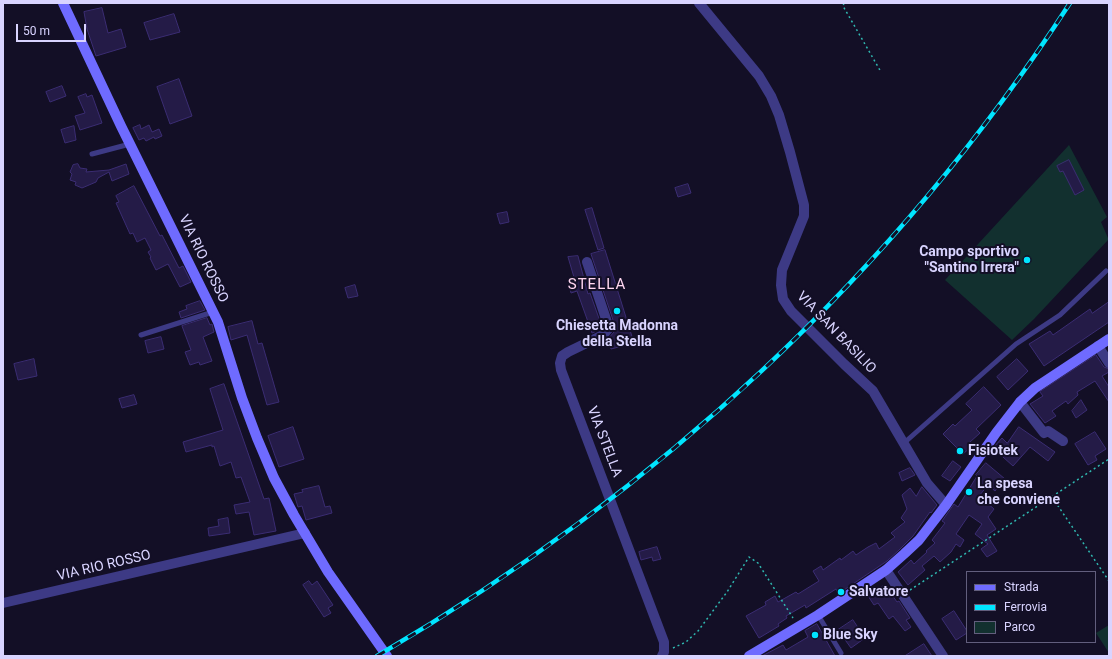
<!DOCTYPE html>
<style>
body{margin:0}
#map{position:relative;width:1112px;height:659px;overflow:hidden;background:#130f26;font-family:Roboto,sans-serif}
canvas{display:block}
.frame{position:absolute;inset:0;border:4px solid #d9d4ff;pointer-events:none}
.legend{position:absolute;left:966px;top:571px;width:130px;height:72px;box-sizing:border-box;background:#130f26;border:1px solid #625e7d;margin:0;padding:5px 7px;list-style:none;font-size:12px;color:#d9d4ff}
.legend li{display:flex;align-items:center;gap:8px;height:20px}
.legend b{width:20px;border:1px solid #625e7d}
.scale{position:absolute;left:16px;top:24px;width:70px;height:18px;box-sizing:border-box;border:2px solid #d9d4ff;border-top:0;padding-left:5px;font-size:12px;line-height:14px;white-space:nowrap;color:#d9d4ff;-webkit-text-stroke:3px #130f26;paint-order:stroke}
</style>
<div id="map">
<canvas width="1112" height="659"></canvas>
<div class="frame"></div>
<ul class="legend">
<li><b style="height:5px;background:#6f6bff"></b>Strada</li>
<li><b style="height:5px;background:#00e5ff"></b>Ferrovia</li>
<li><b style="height:11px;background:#12302f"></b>Parco</li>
</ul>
<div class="scale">50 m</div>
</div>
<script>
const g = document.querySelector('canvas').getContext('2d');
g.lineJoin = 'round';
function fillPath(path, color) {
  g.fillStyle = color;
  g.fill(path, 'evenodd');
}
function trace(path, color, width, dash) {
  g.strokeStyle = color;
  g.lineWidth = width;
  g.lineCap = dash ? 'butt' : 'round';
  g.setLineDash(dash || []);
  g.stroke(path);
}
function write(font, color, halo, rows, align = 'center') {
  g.font = font + ' Roboto,sans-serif';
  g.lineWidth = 4;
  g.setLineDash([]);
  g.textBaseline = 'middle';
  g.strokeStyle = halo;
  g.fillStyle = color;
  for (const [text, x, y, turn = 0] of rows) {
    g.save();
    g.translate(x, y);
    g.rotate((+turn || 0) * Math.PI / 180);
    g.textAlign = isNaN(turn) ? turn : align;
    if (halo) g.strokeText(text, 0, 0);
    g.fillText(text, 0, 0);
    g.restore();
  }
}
fillPath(new Path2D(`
 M1069 145 1107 217 1101 222 1108 238V240L1034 319 1012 340 945 280Z
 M1109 625V653L1096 633Z`), '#12302f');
const building = new Path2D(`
 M102 8 108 33 121 29 126 47 96 56 87 29 84 12Z
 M174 14 180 32 150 40 144 23Z
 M179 79 192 116 170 124 157 87Z
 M62 86 66 96 50 102 46 92Z
 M86 94 87 97 92 95 102 123 80 130 75 116 85 113 78 97Z
 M140 125 141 129 149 125 152 132 159 129 162 136 155 139 154 137 146 141 144 138 139 140 133 128Z
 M74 126 76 140 65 143 61 130Z
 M1069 160 1084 190 1075 195 1063 171 1060 172 1057 166Z
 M78 164 80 168 87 169 86 172 109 170 126 164 129 174 112 181 109 172 98 178 96 182 82 188 75 185 76 182 70 180 72 174 70 172 73 165Z
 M688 184 691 193 678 197 675 188Z
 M134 186 160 236 162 235 179 268 183 266 191 282 180 287 168 264 156 270 150 258 151 257 148 252 151 250 145 238 137 242 133 233 130 234 116 203 119 202 116 196Z
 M592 208 604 248 598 250 585 210Z
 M507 212 509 222 500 224 497 214Z
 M605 250 634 343 611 349 608 339 614 332 615 326 591 254Z
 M578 256 588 294 590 293 602 327 599 330 592 333 577 291 571 293 569 285 576 284 568 257Z
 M355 285 358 296 348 298 345 288Z
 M200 301 205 310 181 318 179 312 187 309 186 306Z
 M1109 302V322L1044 366 1029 344 1050 331 1053 335 1090 309 1092 313Z
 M207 318 210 325 212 324 214 332 203 337 212 361 200 365 199 362 190 365 185 352 191 350 182 326Z
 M252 321 258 344 262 343 279 402 267 405 247 335 231 340 228 327Z
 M161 337 164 349 148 353 145 341Z
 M1096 355 1104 367 1109 369V372L1102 376 1109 387V402L1095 381 1077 392 1078 395 1068 404 1066 401 1052 411 1056 416 1045 423 1030 404 1043 396 1040 392Z
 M34 359 37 376 18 380 14 364Z
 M1017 359 1028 371 1008 390 997 377Z
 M224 384 264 499 269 498 276 531 254 535 249 512 236 514 234 505 250 502 241 477 236 478 231 462 220 466 214 446 212 447V445L186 452 183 442 223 430 210 389Z
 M984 387 1001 405 976 429 980 433 970 442 973 445 963 454 943 434 953 424 955 426 972 410 966 404Z
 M134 395 137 404 122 408 119 399Z
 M1081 400 1087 410 1076 418 1072 411Z
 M293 427 304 459 279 467 268 436Z
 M1019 427 1055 452 1048 461 1030 447 1013 466 993 448 1002 438 1007 443Z
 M1095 432 1106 449 1095 456 1097 460 1088 465 1075 444Z
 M953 461 961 467 950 481 942 476Z
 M986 463 1005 479 995 491 988 485 979 496 994 509 988 517 996 529 987 535 997 551 987 557 981 549 988 544 975 534 982 524 969 515 956 534 964 540 960 547 956 544 951 552 940 562 934 556 922 566 925 570 908 585 898 572 911 560 914 564 927 552 926 551 935 543 932 540 945 523 942 521 954 504 958 507 977 476 976 475Z
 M910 468 915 475 902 481 899 473Z
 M319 486 325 507 330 506 332 513 306 520 302 506 298 507 294 494 303 492 302 490Z
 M922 487 937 505 931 513 930 512 913 536 899 550 887 561 838 594 836 589 806 608 805 605 786 616 787 618 778 624 779 626 759 638 746 616 766 605 765 602 775 596 778 602 796 592 798 594 819 581 813 571 821 566 823 570 840 558 841 560 853 551 856 555 868 547 876 543 879 549 895 537 891 533 905 522 901 518 907 509 902 495 910 488 916 496Z
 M228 518 230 533 209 536 208 528 219 526 218 520Z
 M657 547 661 559 653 561 652 557 641 560 639 552Z
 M309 581 312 585 317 581 333 605 328 608 331 613 324 617 303 585Z
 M885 585 897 602 899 601 910 618 906 620 911 627 905 631 893 616 889 619 878 603 874 605 868 596Z
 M954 611 967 631V633L956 640 942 619Z
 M853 620 865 638 851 648 838 630Z
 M817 624 835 656H762L783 645 786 650 808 637 805 631Z
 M924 644 932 656H905Z`);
fillPath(building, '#241b47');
trace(building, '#3b2d73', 1);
trace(new Path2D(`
 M844 3 843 6 881 72
 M1052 497 1109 581
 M910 590 1109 459
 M673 648 686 642 698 631 727 592 749 557 758 563 793 618`), '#2fb8b0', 1.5, [2, 3]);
trace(new Path2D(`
 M92 154 130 144
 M141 335 213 312
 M904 443 1016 344 1060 315 1106 271
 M818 615 841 653`), '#3d3a85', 5);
trace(new Path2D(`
 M699 3 759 76 771 96 779 115 790 152 804 205V216L782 270 781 285 783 299 791 311 844 364 873 391 927 483 946 505
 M587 262 609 328 603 335 568 352 562 356 560 363 561 370 664 642V652L662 656
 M1098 346 1109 363
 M1020 402 1044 433 1048 431 1063 441
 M886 570 943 656
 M3 603 305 533`), '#3d3a85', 10);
trace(new Path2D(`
 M63 3 121 126 218 322 242 398 257 438 274 478 294 515 328 572 387 656
 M749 656 818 615 886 570 904 554 919 540 946 505 996 433 1020 402 1035 388 1109 339`), '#6f6bff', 10);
const rail = new Path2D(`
 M377 656C656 493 894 275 1070 3`);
trace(rail, '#00e5ff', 4.5);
trace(rail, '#130f26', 3, [9]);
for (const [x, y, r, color] of [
 [1027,260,4,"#00e5ff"],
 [617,311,4,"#00e5ff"],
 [960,451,4,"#00e5ff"],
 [969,492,4,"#00e5ff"],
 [841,592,4,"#00e5ff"],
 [815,635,4,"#00e5ff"]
]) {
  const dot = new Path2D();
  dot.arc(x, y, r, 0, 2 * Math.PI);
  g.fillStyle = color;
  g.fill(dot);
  trace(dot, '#130f26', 1.5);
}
write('bold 14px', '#d9d4ff', '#130f26', [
 ["Campo sportivo",1019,252,"right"],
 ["\"Santino Irrera\"",1019,268,"right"],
 ["Chiesetta Madonna",617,326,"center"],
 ["della Stella",617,342,"center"],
 ["Fisiotek",968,451],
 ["La spesa",977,484],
 ["che conviene",977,500],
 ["Salvatore",849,592],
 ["Blue Sky",823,635]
], 'left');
write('14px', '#d9d4ff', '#130f26', [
 ["VIA RIO ROSSO",203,259,64],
 ["VIA SAN BASILIO",836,333,46],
 ["VIA STELLA",604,442,69],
 ["VIA RIO ROSSO",104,566,-13]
]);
g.letterSpacing = '1px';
write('15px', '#ffd6f0', '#130f26', [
 ["STELLA",597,285]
]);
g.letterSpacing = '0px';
</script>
